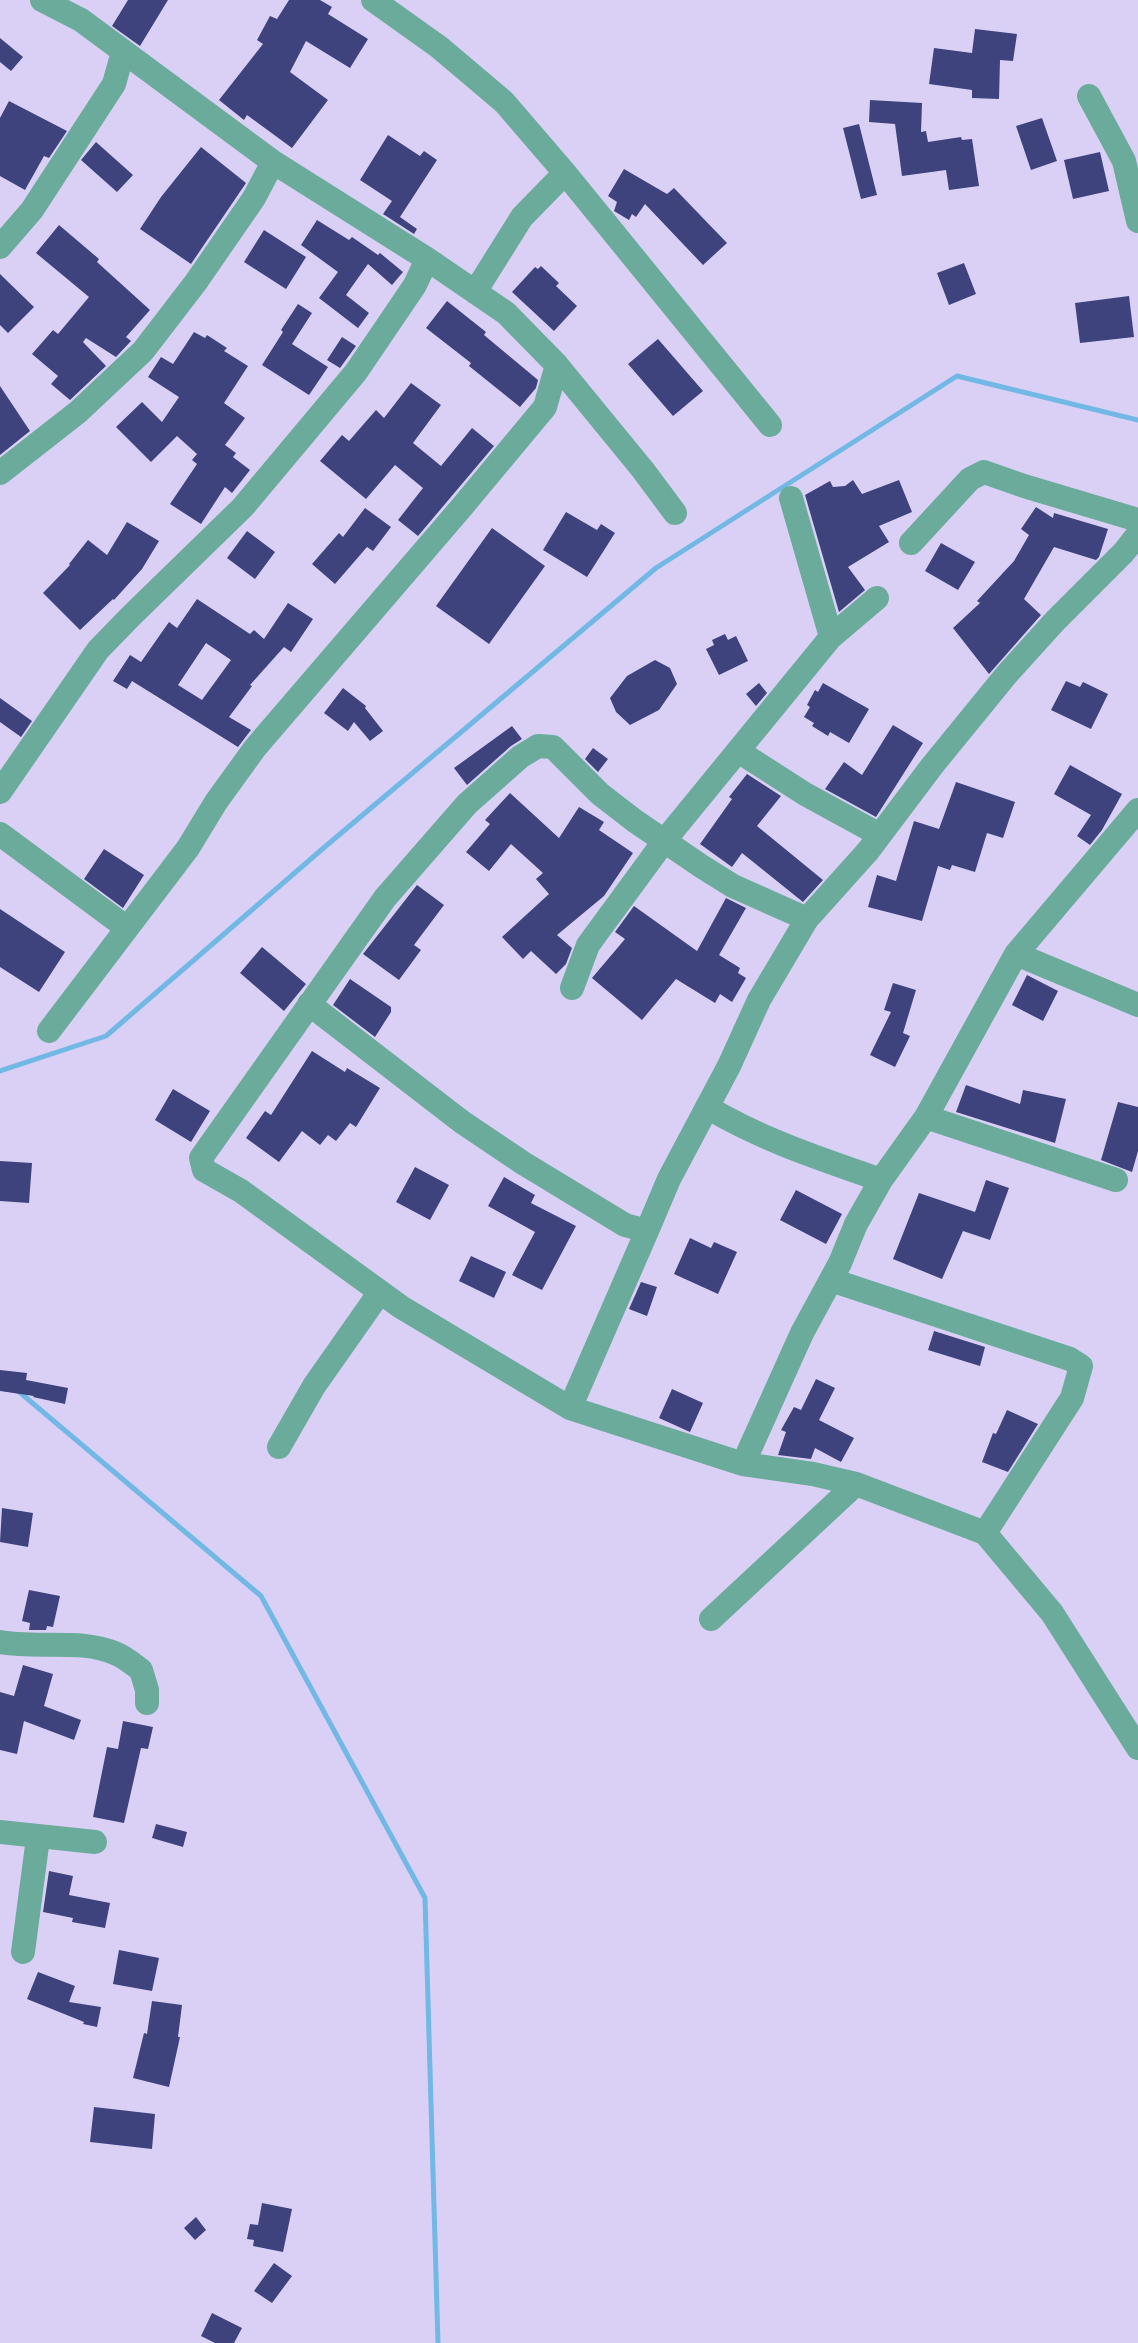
<!DOCTYPE html>
<style>
body{margin:0}
canvas{display:block;background:#dad0f6}
</style>
<canvas width="1138" height="2343"></canvas>
<script>
const g = document.querySelector('canvas').getContext('2d');
g.lineJoin = 'round';
function trace(path, color, width, dash) {
  g.strokeStyle = color;
  g.lineWidth = width;
  g.lineCap = dash ? 'butt' : 'round';
  g.setLineDash(dash || []);
  g.stroke(path);
}
function fillPath(path, color) {
  g.fillStyle = color;
  g.fill(path, 'evenodd');
}
trace(new Path2D(`
 M0 1071 106 1036 327 845 656 568 957 376 1138 420
 M17 1390 261 1596 425 1898 438 2343`), '#72b8e5', 5);
fillPath(new Path2D(`
 M128 0H168L140 46 112 26Z
 M289 0H320L332 7 328 14 368 39 350 68 306 41 290 72 328 100 292 148 247 115 244 120 219 100 263 44 257 40 270 16 277 19Z
 M975 29 1017 34 1013 61 1000 60 999 99 972 98V90L929 84 934 48 972 53Z
 M0 38 23 57 11 71 0 62Z
 M870 100 922 103 921 132 926 131 928 142 961 137 962 140 972 139 979 186 949 190 946 170 902 176 895 124 869 122Z
 M9 101 67 131 49 158 44 156 25 190 0 176V118Z
 M1042 118 1057 161 1031 170 1016 126Z
 M859 124 877 195 861 199 843 128Z
 M388 135 420 156 424 151 437 160 400 217 417 229 414 234 383 214 392 201 360 180Z
 M96 142 133 175 117 192 81 160Z
 M201 147 246 183 191 264 140 229 161 197Z
 M1100 152 1109 191 1073 199 1064 160Z
 M624 169 667 194 674 188 727 243 703 265 645 204 636 217 632 214 629 220 614 211 617 202 608 196Z
 M317 220 349 240 352 237 378 255 380 253 403 272 392 285 368 264 346 295 369 313 358 328 319 298 338 272 301 245Z
 M59 225 99 259 97 262 150 310 126 337 131 341 116 357 86 338 83 342 106 366 70 400 51 384 58 376 32 354 53 330 58 334 89 297 36 253Z
 M264 230 306 257 286 289 244 262Z
 M964 263 976 294 949 305 937 273Z
 M541 266 559 283 556 286 577 306 554 331 512 292 535 267 538 269Z
 M0 274 34 307 8 333 0 325Z
 M1129 296 1134 337 1080 343 1075 303Z
 M447 301 486 332 484 335 538 380 536 388 520 407 469 366 471 363 426 328Z
 M298 304 312 313 292 344 328 367 309 395 262 365 283 332 281 330Z
 M194 332 205 338 207 335 227 348 224 351 248 366 224 403 245 418 225 445 236 453 233 457 250 470 232 493 225 487 201 524 170 504 197 464 192 460 197 454 177 436 151 462 116 427 142 402 162 422 179 397 148 377 161 357 173 364Z
 M342 337 356 346 340 368 327 360Z
 M658 339 703 391 673 416 628 364Z
 M411 383 441 405 413 443 441 466 472 428 494 446 418 536 398 520 423 488 395 465 366 499 320 461 342 435 349 441 376 410 384 418Z
 M0 386 30 431 0 455Z
 M853 480 862 494 899 480 912 512 879 526 889 542 848 567 865 590 839 612 805 495 830 481 833 487 845 486Z
 M1036 507 1053 518 1054 513 1108 529 1099 557 1096 560 1054 547 1024 599 1041 615 989 674 953 628 980 603 977 601 1014 561 1029 535 1021 529Z
 M365 508 391 527 373 551 367 547 335 584 312 564 339 533 343 537Z
 M566 512 597 530 601 524 615 533 587 577 543 550Z
 M127 522 159 541 142 569 114 600 113 599 80 630 43 593 70 565 69 564 88 540 107 555Z
 M492 528 545 566 489 644 436 606Z
 M247 531 275 552 255 579 227 558Z
 M941 543 975 562 958 590 925 571Z
 M197 599 250 634 254 630 264 639 288 603 313 619 291 652 284 647 250 685 252 686 229 717 251 730 238 747 132 681 127 689 113 681 130 655 141 662 169 622 177 628ZM206 643 231 660 202 700 178 685Z
 M725 634 728 640 736 636 748 661 719 675 706 649 714 645 712 640Z
 M655 660 670 668 677 684 659 710 630 725 616 712 610 698 627 676Z
 M1066 681 1080 687 1083 682 1108 694 1091 729 1051 710Z
 M759 683 767 693 756 706 746 694Z
 M823 683 869 709 849 743 830 732 828 736 812 726 814 723 804 717 810 707 807 705 815 690 818 692Z
 M343 688 366 706 365 708 383 731 370 741 354 722 348 731 324 713Z
 M0 698 32 721 21 737 0 722Z
 M893 725 923 743 876 817 825 789 844 762 862 775Z
 M512 726 522 739 511 746 467 785 454 768Z
 M593 748 608 759 598 772 585 759Z
 M1070 765 1122 794 1102 830 1090 845 1077 836 1091 815 1054 794Z
 M747 774 781 796 757 826 823 880 803 902 742 853 732 867 700 844 732 799 729 797Z
 M956 782 1015 802 1003 838 987 833 975 872 952 865 950 870 938 866 922 921 868 907 877 875 896 881 914 821 939 829Z
 M510 793 559 838 579 807 604 822 599 830 633 853 604 896 557 935 572 948 566 964 556 974 531 951 523 959 502 937 549 894 536 879 543 873 511 844 489 871 466 852 490 824 485 820Z
 M104 849 144 875 123 908 84 879Z
 M417 885 444 905 414 945 421 950 399 980 363 954Z
 M726 898 746 908 719 955 740 968 738 973 746 978 732 1002 720 994 715 1003 676 979 642 1020 592 978 625 939 615 932 634 906 697 951Z
 M0 909 65 952 39 992 0 967Z
 M262 947 306 984 284 1011 240 973Z
 M1027 975 1058 991 1043 1021 1012 1005Z
 M350 979 391 1007V1012L375 1037 333 1005Z
 M893 983 916 990 903 1033 910 1036 895 1067 870 1055 891 1012 884 1010Z
 M312 1051 345 1072 347 1068 380 1088 356 1127 350 1123 336 1141 328 1135 320 1145 302 1131 279 1162 246 1138 265 1111 271 1115Z
 M966 1085 1020 1104 1023 1090 1066 1099 1055 1143 956 1112Z
 M173 1089 210 1111 191 1142 155 1120Z
 M1118 1102 1138 1107V1151L1132 1172 1101 1160Z
 M0 1161 32 1163 29 1203 0 1201Z
 M415 1167 449 1185 430 1220 396 1202Z
 M504 1177 535 1195 531 1203 576 1226 542 1290 512 1275 535 1232 488 1206Z
 M986 1180 1009 1188 990 1240 963 1231 942 1279 893 1259 919 1193 975 1212Z
 M796 1190 842 1214 826 1244 780 1220Z
 M690 1238 711 1248 714 1242 737 1252 718 1294 674 1274Z
 M471 1256 506 1272 494 1298 459 1281Z
 M641 1282 657 1287 647 1316 629 1309Z
 M934 1331 985 1347 980 1366 928 1350Z
 M0 1370 27 1373 26 1380 68 1388 65 1404 33 1397 34 1396 0 1391Z
 M816 1379 835 1388 819 1420 854 1438 841 1462 815 1448 811 1459 778 1455 786 1432 781 1430 794 1407 801 1410Z
 M672 1389 703 1403 690 1432 659 1418Z
 M1007 1410 1038 1424 1008 1472 982 1462 993 1433 996 1434Z
 M2 1508 33 1513 28 1547 0 1542Z
 M29 1590 60 1596 53 1627 47 1626 46 1630H29L30 1623 22 1621Z
 M23 1665 53 1674 44 1706 81 1720 74 1740 24 1721 17 1754 0 1750V1692L14 1696Z
 M123 1721 153 1727 148 1749 141 1748 124 1823 93 1817 107 1747 118 1749Z
 M156 1824 187 1832 183 1847 152 1838Z
 M49 1871 73 1876 69 1895 110 1903 105 1928 72 1922 73 1918 43 1912Z
 M119 1950 159 1958 152 1991 113 1984Z
 M38 1972 75 1986 69 2002 101 2007 97 2027 83 2024 84 2022 27 1999Z
 M152 2001 182 2005 178 2037H180L169 2087 133 2078 144 2033 147 2034Z
 M94 2107 155 2114 152 2149 90 2142Z
 M262 2203 292 2209 283 2252 253 2246 254 2240 247 2239 250 2224 258 2225Z
 M196 2217 206 2230 195 2240 184 2228Z
 M274 2263 292 2276 272 2303 254 2291Z
 M212 2313 242 2328 234 2343H215L201 2336Z`), '#3e437d');
trace(new Path2D(`
 M373 0 439 47 504 102 565 173 770 425
 M1089 96 1124 161 1138 221
 M0 247 32 210 114 84 123 52
 M427 259 506 313 557 365 643 470 675 513
 M475 292 522 217 565 173
 M0 473 78 412 143 351 196 282 254 198 273 162
 M791 498 831 637
 M911 543 970 479 984 472 1024 486 1138 520
 M738 751 805 794 880 835
 M0 792 98 650 131 616 243 507 356 372 415 285 427 259 273 162 81 20 42 0
 M0 834 127 928
 M807 919 733 886 701 866 635 821 600 794 553 747 538 746 520 757 467 804 385 898 201 1158 204 1170 241 1191 401 1307 570 1408 743 1464 813 1474 856 1484 985 1533 1052 1613 1138 1748
 M1016 954 1138 1005
 M572 988 588 945 665 840 831 637 877 598
 M309 1004 462 1122 523 1163 625 1225 647 1231 669 1179 729 1066 759 1000 807 919 868 851 932 766 1007 674 1055 621 1124 552 1138 534
 M49 1031 188 848 216 802 255 748 461 508 545 407 557 365
 M707 1107C762 1140 821 1159 881 1180L926 1117 1016 954 1138 810
 M926 1117 1116 1180
 M831 1280 1070 1359 1081 1366 1072 1398 985 1533
 M570 1408 647 1231
 M279 1447 314 1386 380 1292
 M743 1464 802 1333 840 1263 856 1224 881 1180
 M711 1619 856 1484
 M0 1642C38 1649 81 1638 117 1654 126 1658 134 1665 141 1670L147 1690V1703
 M0 1832 95 1842
 M23 1952 38 1838`), '#6bab9c', 24);
</script>
